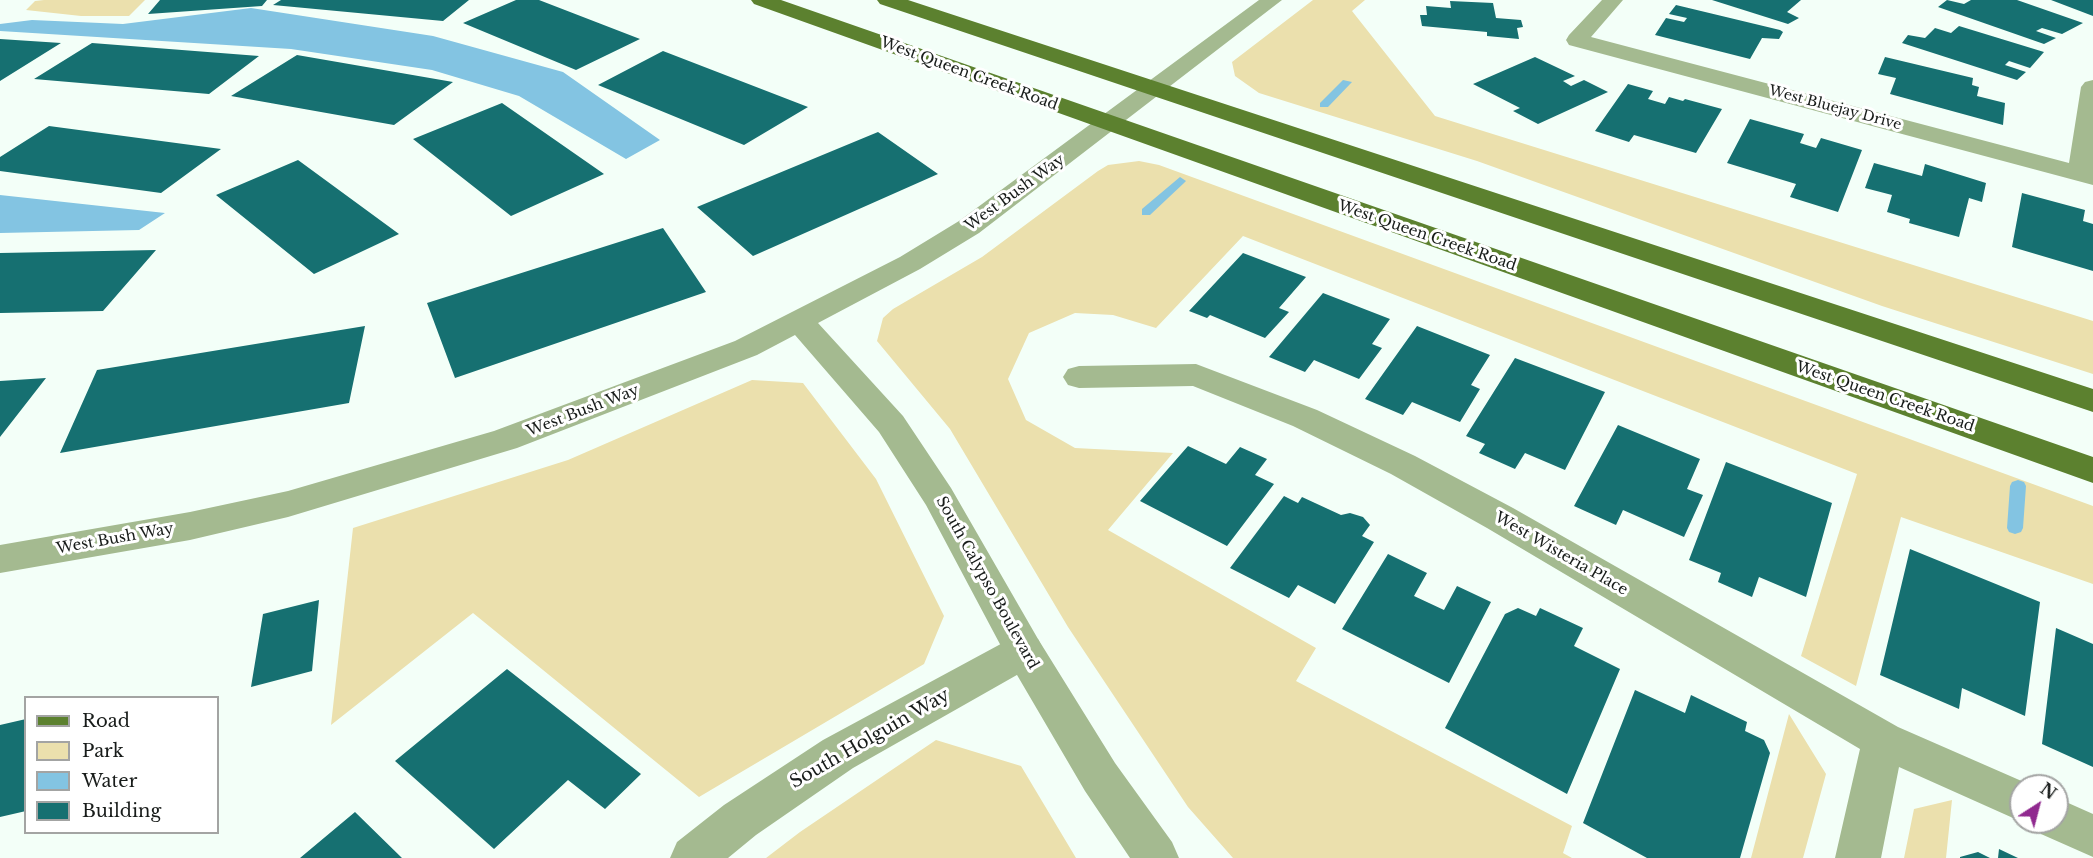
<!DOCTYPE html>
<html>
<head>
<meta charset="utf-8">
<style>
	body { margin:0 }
	#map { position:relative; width:2093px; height:858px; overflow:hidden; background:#f3fff8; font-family:"Libre Baskerville",serif }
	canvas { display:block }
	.legend { position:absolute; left:24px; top:696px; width:195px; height:138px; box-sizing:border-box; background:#fff; border:2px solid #a3a4a3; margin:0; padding:8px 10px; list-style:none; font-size:18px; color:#181c1a }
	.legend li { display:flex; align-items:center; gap:12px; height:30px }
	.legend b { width:30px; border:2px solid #a3a4a3 }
	.north { position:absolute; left:2009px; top:774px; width:60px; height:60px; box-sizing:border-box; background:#fff; border:2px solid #a3a4a3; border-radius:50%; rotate:36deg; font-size:16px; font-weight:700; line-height:24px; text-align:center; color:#181c1a }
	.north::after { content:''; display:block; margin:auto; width:21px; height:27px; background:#90298f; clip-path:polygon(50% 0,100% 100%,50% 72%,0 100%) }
</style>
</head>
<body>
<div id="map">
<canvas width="2093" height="858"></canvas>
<ul class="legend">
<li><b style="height:8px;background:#5c812f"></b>Road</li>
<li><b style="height:16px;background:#ebe0ad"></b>Park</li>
<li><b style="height:16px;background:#83c4e2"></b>Water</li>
<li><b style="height:16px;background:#167071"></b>Building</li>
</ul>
<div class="north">N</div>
</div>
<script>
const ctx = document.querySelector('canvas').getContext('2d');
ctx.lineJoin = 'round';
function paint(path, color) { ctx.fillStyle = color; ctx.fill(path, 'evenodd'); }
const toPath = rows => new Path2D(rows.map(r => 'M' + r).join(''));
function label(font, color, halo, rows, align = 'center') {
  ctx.font = font + ' "Libre Baskerville",serif'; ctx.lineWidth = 6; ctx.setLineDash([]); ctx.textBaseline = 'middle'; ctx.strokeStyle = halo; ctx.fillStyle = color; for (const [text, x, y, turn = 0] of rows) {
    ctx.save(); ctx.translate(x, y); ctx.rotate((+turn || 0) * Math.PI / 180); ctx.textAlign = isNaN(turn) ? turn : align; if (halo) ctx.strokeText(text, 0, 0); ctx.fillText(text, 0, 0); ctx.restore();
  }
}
paint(toPath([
	[44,0,145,0,129,16,81,16,26,10,35,1],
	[1313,0,1365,0,1352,11,1435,116,2093,321,2093,374,1882,306,1477,161,1259,93,1235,76,1232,62],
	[1139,161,1159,165,2093,506,2093,584,1901,517,1856,686,1801,656,1857,474,1243,236,1156,328,1113,315,1075,313,1029,333,1008,379,1026,420,1075,448,1173,453,1108,530,1316,648,1296,681,1572,826,1563,853,1572,858,1233,858,1188,807,1068,627,950,429,877,341,883,318,893,309,982,257,1098,171,1108,165],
	[752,380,803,383,876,479,944,616,924,664,699,797,473,613,331,725,353,528,568,460],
	[1789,714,1826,774,1803,858,1751,858],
	[936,740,1021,766,1076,858,766,858,800,832],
	[1952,800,1946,858,1904,858,1914,809]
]), '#ebe0ad');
paint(toPath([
	[251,8,433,36,563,72,660,140,626,159,519,96,432,70,291,49,0,31,0,24,32,20,123,24],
	[0,195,165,213,139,230,0,233]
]), '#83c4e2');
paint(toPath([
	[1343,80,1352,82,1328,107,1320,107,1320,103,1343,80],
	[1180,177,1186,181,1184,183,1150,215,1142,215,1142,209,1180,177],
	[2018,480,2024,482,2026,486,2023,528,2021,532,2015,534,2009,532,2007,528,2010,486,2012,482,2018,480]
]), '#83c4e2');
paint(toPath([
	[160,0,267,0,262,6,148,14],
	[281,0,469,0,443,21,273,5],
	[516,0,539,0,640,39,576,70,463,23],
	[1712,0,1801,0,1787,12,1799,18,1788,24],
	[1947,0,1964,4,1971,0,2017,0,2083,23,2062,34,2042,28,2036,31,2056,38,2044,44,1938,7],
	[2051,0,2093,0,2093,16],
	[1450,1,1493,3,1496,18,1521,20,1523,27,1517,28,1519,39,1487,36,1487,32,1422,26,1420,15,1427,15,1426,6,1451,8],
	[1676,5,1780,30,1783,32,1779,39,1762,38,1750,59,1655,35,1666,18,1684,22,1687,18,1669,14],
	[1959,26,2044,52,2030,68,2009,61,2005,65,2026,72,2017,80,1902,43,1908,35,1925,38,1935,28,1951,33],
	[0,39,61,43,0,81],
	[92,43,259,56,209,94,34,79],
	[663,51,808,107,744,145,598,85],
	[297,55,453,82,394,125,231,96],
	[1535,57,1575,76,1563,81,1571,86,1584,80,1608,92,1538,124,1513,111,1520,108,1473,84],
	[1885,57,1973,78,1972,85,1979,87,1977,96,2005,103,2003,125,1890,94,1896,78,1878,74],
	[1628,84,1653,91,1648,99,1665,104,1669,97,1683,101,1685,99,1722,109,1696,153,1634,135,1629,142,1595,131],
	[502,103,604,174,511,216,413,139],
	[1750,119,1804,134,1800,143,1816,148,1821,138,1862,150,1838,212,1790,197,1796,184,1727,163],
	[49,126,221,149,161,193,0,171,0,157],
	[878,132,938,174,753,256,697,207],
	[298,160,399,234,314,274,216,195],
	[1874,163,1922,176,1925,164,1986,183,1982,202,1969,198,1959,237,1909,223,1910,219,1887,212,1892,195,1865,188],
	[2022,193,2085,210,2083,221,2093,224,2093,271,2012,247],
	[663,228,706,292,455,378,427,303],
	[156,250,103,311,0,313,0,253],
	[1243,253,1306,277,1279,308,1289,312,1265,338,1210,315,1207,318,1189,311],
	[1323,293,1390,319,1372,344,1382,348,1359,379,1314,360,1305,372,1269,357],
	[365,326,349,403,60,453,97,370],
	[1417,326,1490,355,1471,385,1480,389,1460,422,1412,402,1403,415,1365,399],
	[1515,358,1605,392,1565,470,1525,453,1515,469,1479,453,1485,444,1466,436],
	[46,378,0,437,0,381],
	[1618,425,1700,459,1687,489,1703,495,1684,537,1623,510,1616,525,1574,506],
	[1188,446,1226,464,1240,447,1267,459,1255,475,1274,484,1227,546,1140,501],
	[1726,462,1832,503,1806,597,1759,577,1752,597,1718,582,1721,573,1689,560],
	[1284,496,1298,503,1302,497,1341,515,1350,513,1363,517,1370,525,1362,536,1374,542,1335,604,1298,585,1289,598,1230,568],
	[1910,549,2040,602,2025,716,1962,688,1959,709,1880,675],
	[1388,554,1427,573,1414,596,1444,610,1457,586,1491,602,1449,683,1342,629],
	[319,600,312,671,251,687,263,614],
	[1518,608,1536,616,1540,608,1583,628,1574,646,1620,669,1567,794,1445,728,1505,614],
	[2056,628,2093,644,2093,767,2042,744],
	[507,669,641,774,605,809,568,780,494,849,395,761],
	[1635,690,1685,713,1691,695,1747,722,1745,731,1764,740,1770,753,1740,858,1647,858,1583,823],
	[26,719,26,811,0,817,0,725],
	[355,812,402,858,300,858],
	[1999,849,2018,858,1998,858],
	[1978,852,1990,858,1960,858,1960,857]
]), '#167071');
paint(toPath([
	[1602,0,1623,0,1591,37,2069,163,2081,87,2085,82,2093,80,2093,185,1569,45,1566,40,1569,35,1602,0],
	[1196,364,1317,410,1415,456,1513,508,1898,727,2033,786,2021,786,2022,822,1899,767,1881,858,1835,858,1860,749,1487,528,1391,474,1293,426,1193,386,1079,388,1068,385,1063,377,1068,369,1079,366,1196,364],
	[1024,634,1038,639,1044,651,1038,663,853,768,756,835,728,858,670,858,677,842,724,805,823,740,1010,639,1024,634],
	[2057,798,2093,814,2093,857,2041,834,2036,822,2057,822,2057,798]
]), '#a4ba90');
paint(toPath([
	[1259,0,1282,0,979,233,920,269,818,323,903,416,951,488,1038,639,1115,763,1172,842,1179,858,1130,858,1085,791,1010,663,926,505,879,432,795,335,757,355,517,448,288,517,190,540,0,573,0,545,190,512,288,491,494,431,735,341,900,257,959,221,1259,0]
]), '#a4ba90');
paint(toPath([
	[751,0,781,0,2093,457,2093,483,754,4,751,0],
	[877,0,908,0,2093,389,2093,412,880,4,877,0]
]), '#5c812f');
label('14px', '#181c1a', '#fff', [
	["West Bluejay Drive",1835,108,15]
]);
label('15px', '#181c1a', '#fff', [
	["West Queen Creek Road",969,74,20],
	["West Bush Way",1015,193,-36],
	["West Queen Creek Road",1427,236,19],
	["West Queen Creek Road",1885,397,19],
	["West Bush Way",583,411,-21],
	["West Bush Way",115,539,-10],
	["West Wisteria Place",1561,554,30],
	["South Calypso Boulevard",987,583,61]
]);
label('18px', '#181c1a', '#fff', [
	["South Holguin Way",870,739,-30]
]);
</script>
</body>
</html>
